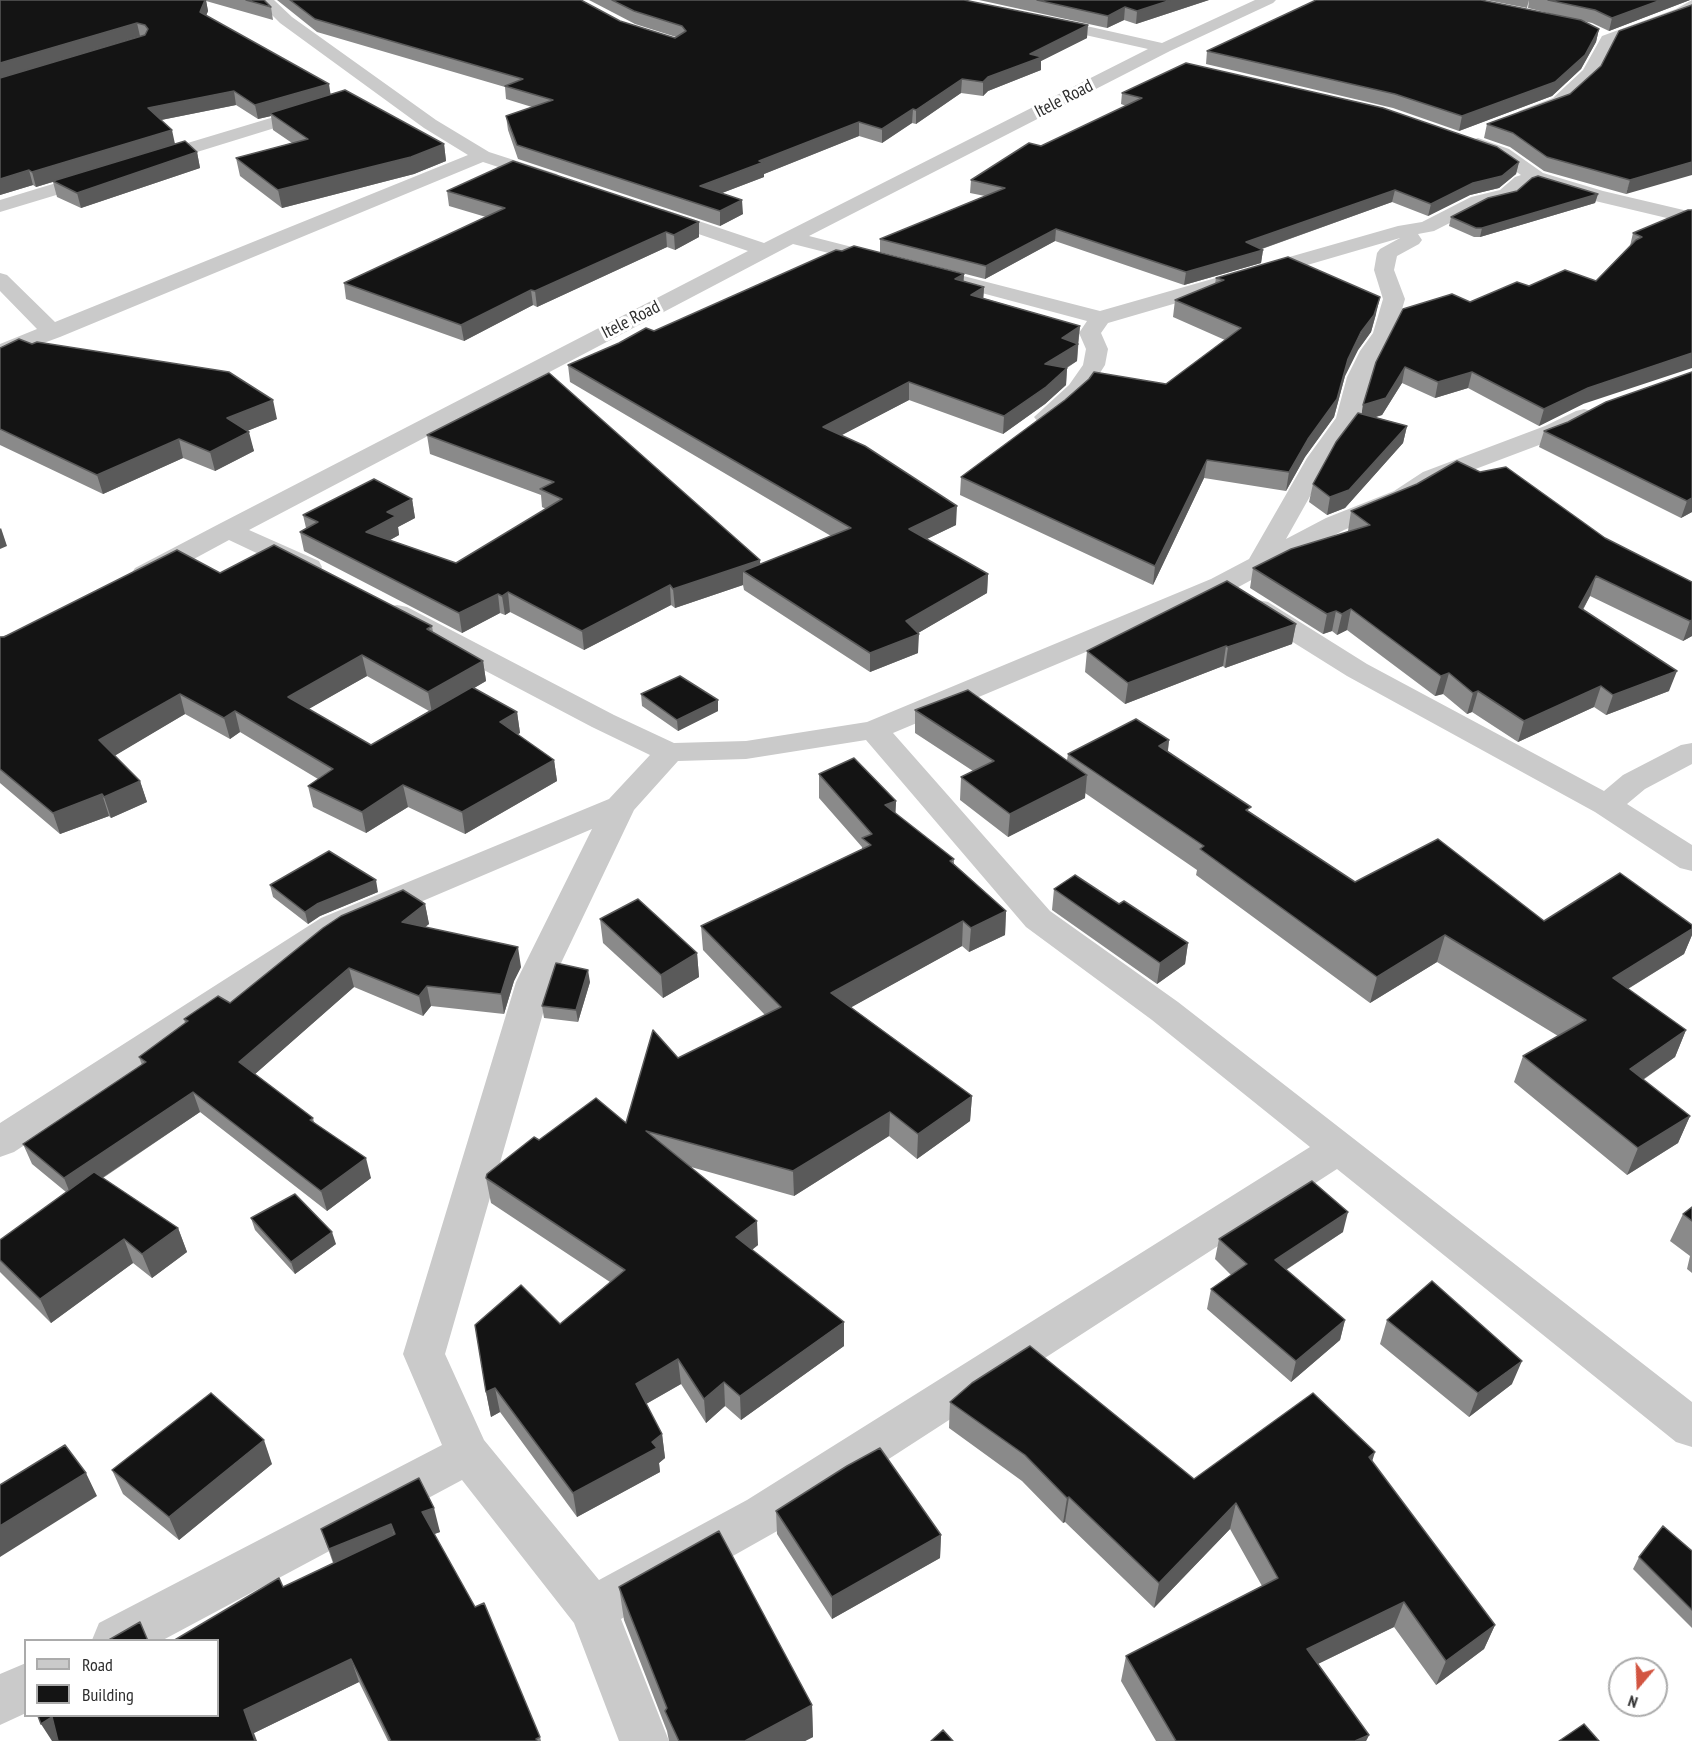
<!DOCTYPE html>
<html>
<head>
<meta charset="utf-8">
<style>
	body { margin:0 }
	#map { position:relative; width:1692px; height:1741px; overflow:hidden; background:#fff; font-family:"PT Sans Narrow",sans-serif }
	canvas { display:block }
	.legend { position:absolute; left:24px; top:1639px; width:195px; height:78px; box-sizing:border-box; background:#fff; border:2px solid #ababab; margin:0; padding:8px 10px; list-style:none; font-size:18px; color:#2d2d2d }
	.legend li { display:flex; align-items:center; gap:12px; height:30px }
	.legend b { width:30px; border:2px solid #ababab }
	.north { position:absolute; left:1608px; top:1657px; width:60px; height:60px; box-sizing:border-box; background:#fff; border:2px solid #ababab; border-radius:50%; rotate:199deg; font-size:16px; font-weight:700; line-height:24px; text-align:center; color:#2d2d2d }
	.north::after { content:''; display:block; margin:auto; width:21px; height:27px; background:#d25541; clip-path:polygon(50% 0,100% 100%,50% 72%,0 100%) }
</style>
</head>
<body>
<div id="map">
<canvas width="1692" height="1741"></canvas>
<ul class="legend">
<li><b style="height:8px;background:#cacaca"></b>Road</li>
<li><b style="height:16px;background:#141414"></b>Building</li>
</ul>
<div class="north">N</div>
</div>
<script>
const ctx = document.querySelector('canvas').getContext('2d');
ctx.lineJoin = 'round';
const toPath = rows => new Path2D(rows.map(r => 'M' + r).join(''));
function paint(path, color) { ctx.fillStyle = color; ctx.fill(path, 'evenodd'); }
function stroke(path, color, width, dash) { ctx.strokeStyle = color; ctx.lineWidth = width; ctx.lineCap = dash ? 'butt' : 'round'; ctx.setLineDash(dash || []); ctx.stroke(path); }
function label(font, color, halo, rows, align = 'center') {
  ctx.font = font + ' "PT Sans Narrow",sans-serif'; ctx.lineWidth = 6; ctx.setLineDash([]); ctx.textBaseline = 'middle'; ctx.strokeStyle = halo; ctx.fillStyle = color; for (const [text, x, y, turn = 0] of rows) {
    ctx.save(); ctx.translate(x, y); ctx.rotate((+turn || 0) * Math.PI / 180); ctx.textAlign = isNaN(turn) ? turn : align; if (halo) ctx.strokeText(text, 0, 0); ctx.fillText(text, 0, 0); ctx.restore();
  }
}
paint(toPath([
	[257,0,274,0,292,17,436,120,489,152,557,174,560,178,557,182,550,184,483,162,60,337,0,359,0,344,37,329,0,291,0,273,7,275,55,322,468,155,424,128,280,23,257,0],
	[1255,0,1276,0,1273,3,1170,51,809,236,895,258,898,262,895,266,888,268,793,244,249,530,319,561,322,567,319,573,309,575,299,573,229,540,155,580,145,582,135,580,131,574,135,568,219,524,748,251,649,217,646,213,649,209,663,209,764,243,1148,49,1036,24,1034,21,1036,18,1042,16,1162,43,1255,0],
	[1692,0,1692,12,1688,15,1614,42,1596,77,1565,106,1525,120,1519,119,1516,115,1519,111,1553,98,1583,70,1602,36,1676,9,1692,0],
	[314,105,320,106,323,110,320,114,155,165,141,165,139,161,141,157,314,105],
	[1478,138,1509,149,1543,173,1603,191,1692,212,1692,224,1591,200,1536,183,1529,185,1514,198,1485,205,1434,231,1418,234,1422,240,1419,244,1397,256,1394,270,1405,299,1395,333,1382,351,1371,377,1360,418,1331,459,1286,539,1326,518,1394,491,1423,472,1545,426,1576,411,1584,409,1592,411,1596,416,1592,421,1563,436,1441,482,1412,501,1344,530,1231,591,893,733,1050,911,1178,1002,1692,1402,1692,1447,1676,1442,1337,1169,779,1530,621,1619,669,1741,619,1741,574,1623,462,1480,163,1640,92,1640,99,1623,442,1445,403,1354,516,982,592,829,345,934,14,1152,0,1157,0,1123,321,918,609,799,650,755,592,727,387,619,383,613,387,607,397,605,407,607,614,715,674,743,746,741,867,722,1211,579,1249,559,1307,458,1336,418,1347,377,1360,351,1373,333,1383,299,1374,270,1377,253,1380,249,1400,238,1108,323,1101,333,1108,349,1105,365,1086,395,1054,422,1046,424,1038,422,1034,417,1069,385,1083,365,1086,349,1079,333,1087,321,933,280,930,276,933,272,940,270,1100,311,1398,226,1422,222,1471,197,1500,190,1515,177,1521,175,1495,157,1472,148,1469,144,1472,140,1478,138],
	[866,740,1026,927,1152,1020,1310,1147,747,1500,599,1580,484,1440,445,1354,552,982,634,810,678,761,746,759,866,740],
	[99,170,106,172,108,176,106,180,0,212,0,200,99,170],
	[1258,600,1268,602,1367,664,1604,791,1623,775,1681,745,1692,743,1692,764,1645,789,1627,804,1692,845,1692,871,1680,868,1595,812,1347,676,1248,614,1244,608,1248,602,1258,600],
	[26,1663,26,1713,0,1725,0,1674,26,1663]
]), '#cacaca');
paint(toPath([
	[0,0,264,0,271,7,273,20,206,1,208,11,206,16,331,94,444,144,446,161,414,174,282,208,240,176,236,158,292,143,273,130,271,116,258,119,236,105,161,120,175,144,197,152,200,168,81,208,57,197,53,182,36,187,33,185,0,195],
	[277,0,581,0,620,21,675,38,676,37,635,24,589,0,964,0,1087,38,1041,61,1041,70,988,91,983,96,961,93,916,124,912,123,882,143,859,136,764,174,764,177,722,193,743,214,720,226,518,159,508,130,506,116,532,107,506,99,505,87,317,32],
	[979,0,1209,0,1136,24,1124,20,1107,28],
	[1486,0,1529,0,1527,8],
	[1529,0,1690,0,1609,31,1592,23,1583,21,1599,29,1596,42,1581,69,1552,96,1459,131,1393,108,1206,64,1207,51,1564,17,1528,8],
	[1692,5,1626,194,1544,171,1510,147,1484,138,1487,124,1570,94],
	[1122,93,1519,162,1516,174,1499,188,1470,195,1428,216,1392,202,1262,249,1263,250,1261,263,1184,285,1055,241,985,279,880,252,880,239,985,196,970,193,971,180,1041,146,1126,106,1121,104],
	[447,191,699,237,675,250,667,247,537,307,533,305,464,341,346,299,344,283,486,217,449,206],
	[1598,194,1595,203,1480,237,1474,237,1449,226,1451,217],
	[1692,210,1583,404,1539,426,1468,388,1435,398,1402,383,1382,415,1375,417,1407,426,1403,443,1345,508,1327,515,1309,502,1313,484,1362,414,1363,405,1470,302,1529,286,1596,281,1630,246,1633,233],
	[964,274,963,281,984,287,983,298,1080,326,1077,361,1067,368,1066,385,1045,404,1003,434,909,400,841,435,956,525,927,539,988,574,987,593,918,633,918,653,870,672,744,590,743,585,675,608,671,605,584,650,510,612,505,615,500,613,462,633,304,551,300,532,306,528,303,515,412,499,415,518,398,527,399,535,390,540,456,563,546,509,542,507,541,495,430,454,427,435,549,373,760,564,831,536,570,382,568,365,654,331],
	[1216,278,1376,314,1371,332,1358,350,1345,376,1334,417,1305,457,1286,491,1204,478,1153,585,960,495,961,477,1065,400,1089,379,1166,384,1225,340,1173,317,1175,300,1215,284],
	[32,344,277,419,247,431,254,451,215,471,183,458,103,494,0,445,0,348],
	[1692,372,1692,512,1681,518,1539,447,1544,431,1568,422],
	[1351,511,1605,538,1692,582,1692,636,1683,641,1590,596,1583,610,1669,691,1606,715,1594,707,1518,742,1472,712,1467,714,1443,694,1435,696,1347,630,1337,635,1332,631,1323,634,1250,588,1253,568,1349,532,1348,531],
	[220,573,432,626,433,632,483,661,486,681,474,688,517,712,520,733,517,734,554,760,557,781,465,834,408,807,366,833,313,807,308,786,318,779,240,732,230,739,185,714,115,755,140,781,147,802,111,818,109,816,60,834,0,783,0,637],
	[367,676,429,711,371,745,308,709],
	[1296,624,1292,644,1225,668,1223,666,1125,704,1085,672,1087,651],
	[641,694,718,700,718,711,678,731,642,706],
	[915,710,1067,760,1068,754,1169,740,1168,751,1250,812,1355,882,1544,921,1692,925,1692,935,1684,954,1628,989,1686,1030,1675,1057,1643,1080,1690,1116,1678,1143,1627,1175,1514,1082,1523,1056,1558,1036,1437,962,1370,1003,1196,875,1197,870,1085,793,1085,798,1008,837,960,800,961,777,973,771,915,733],
	[819,774,896,801,895,813,954,859,954,864,1006,911,1005,935,969,952,962,946,851,1007,972,1096,970,1121,917,1159,889,1136,794,1196,691,1167,758,1245,752,1250,844,1346,741,1420,725,1406,706,1423,681,1384,646,1404,662,1434,665,1458,659,1463,660,1472,577,1517,500,1412,491,1417,486,1392,560,1324,610,1282,491,1203,486,1178,539,1140,626,1123,678,1058,765,1015,703,950,701,926,862,849,862,847,819,798],
	[270,885,378,892,320,916,308,924,273,897],
	[1054,889,1119,904,1188,943,1185,964,1157,984,1052,910],
	[425,904,429,924,425,927,521,967,514,981,504,1014,431,1006,423,1016,354,987,255,1074,313,1118,314,1122,371,1178,327,1211,200,1112,103,1178,178,1228,187,1252,152,1278,133,1263,51,1323,0,1272,0,1240,66,1192,32,1164,23,1144,142,1065,139,1057,185,1023,184,1019,230,1003],
	[600,919,697,953,699,977,663,998,603,943],
	[590,982,578,1022,544,1018,542,1006],
	[1692,1207,1692,1273,1687,1269,1690,1256,1670,1241,1683,1214],
	[251,1218,336,1244,295,1274,255,1230],
	[1343,1232,1286,1270,1345,1320,1340,1340,1291,1382,1207,1309,1211,1289,1231,1275,1215,1259,1219,1239],
	[1387,1320,1512,1384,1469,1417,1380,1344],
	[950,1402,1194,1479,1372,1462,1495,1625,1484,1649,1436,1685,1394,1627,1318,1664,1369,1735,1366,1741,1156,1741,1121,1681,1126,1656,1262,1586,1230,1529,1154,1608,1065,1522,1063,1523,1022,1481,949,1428],
	[272,1464,179,1540,123,1494,112,1470],
	[419,1478,440,1532,434,1534,540,1737,541,1741,388,1741,359,1682,254,1733,52,1741,283,1587,333,1563,321,1529],
	[776,1511,941,1535,940,1558,832,1619,777,1534],
	[1692,1551,1692,1628,1633,1569,1639,1557],
	[619,1587,812,1705,813,1737,805,1741,669,1741,667,1731,624,1620]
]), '#8a8a8a');
paint(toPath([
	[205,0,206,0,208,11,202,25,200,12],
	[1171,0,1209,0,1136,24,1137,11],
	[1661,0,1690,0,1609,31,1612,18],
	[1125,7,1124,20,1107,28,1108,16],
	[137,23,140,36,0,78,0,63],
	[1088,25,1087,38,1041,61,1041,70,988,91,983,96,983,82,988,77,1030,54],
	[1599,29,1596,42,1581,69,1552,96,1459,131,1462,116],
	[962,79,961,93,916,124,916,110],
	[329,84,331,97,270,113,271,116,258,119,255,105],
	[234,91,236,105,151,122,148,108],
	[913,109,912,123,882,143,882,129],
	[859,122,859,136,764,174,764,177,701,201,700,186,759,161],
	[172,130,175,144,36,187,32,172],
	[444,144,446,161,414,174,282,208,278,190],
	[197,152,200,168,81,208,77,193],
	[1519,162,1516,174,1499,188,1470,195,1428,216,1431,204,1473,183],
	[1692,162,1692,175,1626,194,1630,180],
	[29,170,33,185,0,195,0,179],
	[1395,190,1392,202,1247,254,1263,250,1261,263,1184,285,1186,272,1246,242],
	[1598,194,1595,203,1480,237,1482,228],
	[742,200,743,214,720,226,720,211],
	[699,222,699,237,675,250,674,235],
	[1056,229,1055,241,985,279,986,266],
	[666,232,667,247,537,307,535,291],
	[964,274,963,291,955,279],
	[984,287,983,304,971,295],
	[531,290,533,305,464,341,461,325],
	[1380,297,1376,314,1371,332,1358,350,1345,376,1334,417,1305,457,1286,491,1289,472],
	[1080,326,1078,343,1073,347,1078,344,1077,361,1043,382,1045,364,1062,338],
	[1692,353,1692,368,1583,404,1539,426,1544,409,1588,388],
	[1405,367,1402,383,1382,415,1360,422,1363,405],
	[1067,368,1066,385,1045,404,1003,434,1004,416],
	[1472,372,1468,388,1435,398,1438,382],
	[909,382,909,400,823,445,823,427],
	[273,400,277,419,232,437,227,418],
	[1407,426,1403,443,1345,508,1327,515,1330,497],
	[249,432,254,451,215,471,210,452],
	[179,439,183,458,103,494,97,475],
	[1207,460,1204,478,1153,585,1155,566],
	[1692,498,1692,512,1681,518,1687,501],
	[412,499,415,518,398,527,399,535,370,551,366,532,387,512],
	[957,506,956,525,908,548,909,529],
	[1,528,7,546,0,549,0,529],
	[760,560,761,580,743,571,743,585,675,608,673,589],
	[988,574,987,593,913,636,919,634,918,653,870,672,870,653,906,621],
	[1596,576,1590,596,1573,627,1579,607],
	[670,585,671,605,584,650,582,631],
	[508,592,510,612,505,615,502,596],
	[498,594,500,613,462,633,459,613],
	[1351,609,1347,630,1337,635,1342,614],
	[1336,611,1332,631,1323,634,1327,614],
	[1692,620,1692,636,1683,641,1690,621],
	[1296,624,1292,644,1225,668,1228,647],
	[1226,646,1223,666,1125,704,1128,683],
	[362,655,367,676,293,718,288,697],
	[483,661,486,681,432,713,428,692],
	[1677,671,1669,691,1606,715,1613,695],
	[1449,673,1443,694,1435,696,1441,676],
	[1601,686,1594,707,1518,742,1524,721],
	[1478,691,1472,712,1467,714,1473,693],
	[180,694,185,714,106,761,99,740],
	[718,700,718,711,678,731,677,720],
	[235,711,240,732,230,739,224,718],
	[517,712,520,733,503,743,500,722],
	[1169,740,1166,766,1159,746],
	[554,760,557,781,465,834,462,812],
	[1087,775,1085,798,1008,837,1010,814],
	[140,781,147,802,111,818,104,797],
	[403,785,408,807,366,833,362,812],
	[102,794,109,816,60,834,53,813],
	[896,801,895,825,885,805],
	[376,880,378,892,320,916,308,924,305,912,317,904],
	[425,904,429,924,406,942,402,922],
	[1006,911,1005,935,969,952,971,928],
	[963,921,962,946,832,1018,831,993],
	[1692,929,1692,935,1684,954,1603,1004,1613,978],
	[1445,935,1437,962,1370,1003,1377,977],
	[1188,943,1185,964,1157,984,1160,963],
	[518,947,521,967,514,981,504,1014,501,994,511,962],
	[697,953,699,977,663,998,661,975],
	[349,968,354,987,246,1082,239,1062],
	[588,970,590,982,578,1022,576,1010],
	[427,986,431,1006,423,1016,419,996],
	[1686,1030,1675,1057,1619,1096,1630,1069],
	[193,1092,200,1112,72,1198,64,1178],
	[972,1096,970,1121,917,1159,918,1134],
	[890,1112,889,1136,794,1196,793,1171],
	[1690,1116,1678,1143,1627,1175,1638,1148],
	[366,1158,371,1178,327,1211,321,1191],
	[1348,1212,1343,1232,1270,1280,1275,1260],
	[757,1221,758,1245,737,1261,736,1237],
	[178,1228,187,1252,152,1278,142,1254],
	[332,1232,336,1244,295,1274,291,1262],
	[124,1239,133,1263,51,1323,40,1299],
	[1345,1320,1340,1340,1291,1382,1296,1361],
	[844,1322,844,1346,741,1420,740,1396],
	[678,1359,681,1384,639,1408,636,1384],
	[1522,1361,1512,1384,1469,1417,1478,1393],
	[724,1382,725,1406,706,1423,704,1399],
	[495,1388,500,1412,491,1417,486,1392],
	[662,1434,665,1458,659,1463,660,1472,577,1517,573,1493,652,1442],
	[264,1440,272,1464,179,1540,169,1517],
	[1375,1452,1367,1478,1369,1457],
	[86,1473,97,1496,0,1557,0,1526],
	[1069,1497,1065,1522,1063,1523,1067,1498],
	[1236,1503,1230,1529,1154,1608,1159,1583],
	[434,1508,440,1532,429,1536,422,1512],
	[391,1524,398,1549,337,1573,329,1549],
	[941,1535,940,1558,832,1619,832,1597],
	[1404,1602,1394,1627,1299,1673,1307,1649],
	[1495,1625,1484,1649,1436,1685,1446,1661],
	[351,1659,359,1682,254,1733,257,1741,255,1741,244,1710],
	[812,1705,813,1737,805,1741,745,1741],
	[52,1717,65,1741,52,1741,41,1724],
	[1369,1735,1366,1741,1355,1741]
]), '#5a5a5a');
const building = toPath([
	[0,0,205,0,200,12,329,84,255,105,234,91,148,108,172,130,32,172,29,170,0,179,0,78,145,35,148,29,145,25,137,23,0,63,0,0],
	[246,0,264,0,271,7,246,0],
	[290,0,581,0,620,21,675,38,686,31,682,26,634,11,612,0,964,0,1088,25,1030,54,1042,57,988,77,983,82,962,79,916,110,913,109,882,129,859,122,759,161,764,162,700,186,742,200,720,211,517,145,506,116,553,100,505,86,523,79,315,19,290,0],
	[1037,0,1171,0,1137,11,1125,7,1108,16,1037,0],
	[1316,0,1481,0,1581,20,1599,29,1585,55,1555,82,1462,116,1395,94,1207,51,1316,0],
	[1548,0,1661,0,1612,18,1595,10,1548,0],
	[1692,5,1692,162,1630,180,1547,157,1513,133,1487,124,1570,94,1601,66,1619,31,1692,5],
	[1186,63,1383,108,1497,147,1519,162,1502,176,1473,183,1431,204,1395,190,1246,242,1263,250,1186,272,1056,229,986,266,880,239,1005,188,971,180,1029,143,1041,146,1142,98,1122,93,1186,63],
	[345,90,444,144,411,157,278,190,236,158,308,139,270,113,345,90],
	[185,141,197,152,77,193,53,181,185,141],
	[513,161,699,222,674,235,666,232,535,291,531,290,461,325,344,283,505,208,447,191,513,161],
	[1538,176,1598,194,1482,228,1476,228,1451,217,1488,198,1517,191,1532,178,1538,176],
	[1688,210,1692,210,1692,353,1588,388,1544,409,1472,372,1438,382,1405,367,1386,398,1363,405,1376,362,1403,309,1452,294,1470,302,1517,282,1529,286,1565,270,1596,281,1636,240,1642,237,1633,233,1688,210],
	[854,246,964,274,955,279,984,287,971,295,1080,326,1062,338,1078,344,1045,364,1067,368,1046,387,1004,416,909,382,823,427,865,446,957,506,909,529,988,574,906,621,919,634,870,653,743,571,851,528,568,365,619,343,646,328,654,331,836,250,842,251,854,246],
	[1288,257,1380,297,1374,315,1361,332,1348,359,1337,399,1308,439,1289,472,1207,460,1155,566,961,477,1065,400,1089,379,1094,372,1166,384,1241,328,1175,300,1224,280,1216,278,1288,257],
	[19,339,32,344,37,342,229,372,273,400,227,418,249,432,210,452,179,439,97,475,0,429,0,348,19,339],
	[1692,372,1692,498,1687,501,1544,431,1568,422,1606,402,1692,372],
	[549,373,760,560,673,589,670,585,582,631,508,592,502,596,498,594,459,613,300,532,318,522,303,515,374,479,412,499,387,512,396,516,366,532,456,563,562,499,540,489,554,482,427,435,549,373],
	[1358,413,1407,426,1349,490,1330,497,1313,484,1336,442,1358,413],
	[1457,461,1480,472,1506,467,1605,538,1692,582,1692,620,1690,621,1596,576,1579,607,1677,671,1613,695,1601,686,1524,721,1478,691,1473,693,1449,673,1441,676,1351,609,1342,614,1336,611,1327,614,1253,568,1291,549,1370,525,1351,511,1417,484,1457,461],
	[274,545,432,626,427,629,483,661,428,692,362,655,288,697,371,745,472,687,517,712,500,722,554,760,462,812,403,785,362,812,308,786,333,769,235,711,224,718,180,694,99,740,140,781,104,797,102,794,53,813,0,769,0,637,4,637,177,550,220,573,274,545],
	[1227,581,1296,624,1228,647,1226,646,1128,683,1087,651,1227,581],
	[680,676,718,700,677,720,641,694,680,676],
	[968,690,1087,775,1010,814,961,777,994,761,915,710,968,690],
	[1136,719,1169,740,1159,746,1251,807,1246,810,1355,882,1438,839,1544,921,1620,873,1692,925,1692,929,1613,978,1686,1030,1630,1069,1690,1116,1638,1148,1523,1056,1586,1020,1445,935,1377,977,1200,849,1204,846,1068,754,1136,719],
	[854,758,896,801,885,805,954,859,950,861,1006,911,971,928,963,921,831,993,972,1096,918,1134,890,1112,793,1171,646,1131,757,1221,736,1237,844,1322,740,1396,724,1382,704,1399,678,1359,636,1384,662,1434,652,1442,657,1448,573,1493,495,1388,486,1392,475,1325,521,1285,560,1324,625,1270,486,1178,487,1174,534,1137,539,1140,596,1098,626,1123,653,1030,678,1058,781,1007,701,926,871,845,862,838,872,834,819,774,854,758],
	[329,851,376,880,317,904,305,912,270,885,329,851],
	[1075,875,1119,904,1124,901,1188,943,1160,963,1054,889,1075,875],
	[403,890,425,904,402,922,518,947,511,962,501,994,427,986,419,996,349,968,239,1062,313,1118,310,1120,366,1158,321,1191,193,1092,64,1178,23,1144,146,1062,139,1057,188,1021,184,1019,218,996,230,1003,323,928,341,916,403,890],
	[638,899,697,953,661,975,600,919,638,899],
	[556,963,588,970,576,1010,542,1006,556,963],
	[94,1172,178,1228,142,1254,124,1239,40,1299,0,1260,0,1240,94,1172],
	[1312,1181,1348,1212,1275,1260,1345,1320,1296,1361,1211,1289,1247,1264,1219,1239,1312,1181],
	[295,1194,332,1232,291,1262,251,1218,295,1194],
	[1692,1207,1692,1221,1683,1214,1692,1207],
	[1432,1281,1522,1361,1478,1393,1387,1320,1432,1281],
	[1030,1346,1194,1479,1313,1393,1375,1452,1369,1457,1495,1625,1446,1661,1404,1602,1307,1649,1369,1735,1355,1741,1176,1741,1126,1656,1278,1578,1236,1503,1159,1583,1069,1497,1067,1498,1025,1455,950,1402,972,1383,1030,1346],
	[211,1393,264,1440,169,1517,112,1470,211,1393],
	[65,1445,86,1473,0,1526,0,1485,65,1445],
	[880,1448,941,1535,832,1597,776,1511,847,1466,880,1448],
	[419,1478,434,1508,422,1512,475,1607,484,1603,540,1737,536,1739,537,1741,391,1741,351,1659,244,1710,255,1741,58,1741,52,1717,41,1724,38,1716,218,1716,218,1641,173,1641,279,1578,283,1587,395,1534,391,1524,329,1549,321,1529,419,1478],
	[1663,1526,1692,1551,1692,1610,1639,1557,1663,1526],
	[719,1531,812,1705,745,1741,679,1741,665,1711,667,1708,619,1587,719,1531],
	[140,1622,148,1641,107,1641,140,1622],
	[1584,1724,1599,1741,1559,1741,1584,1724],
	[943,1730,953,1741,931,1741,943,1730]
]);
paint(building, '#141414');
stroke(building, '#5a5a5a', 1.5);
label('18px', '#2d2d2d', '#fff', [
	["Itele Road",1064,99,-27],
	["Itele Road",631,320,-27]
]);
</script>
</body>
</html>
